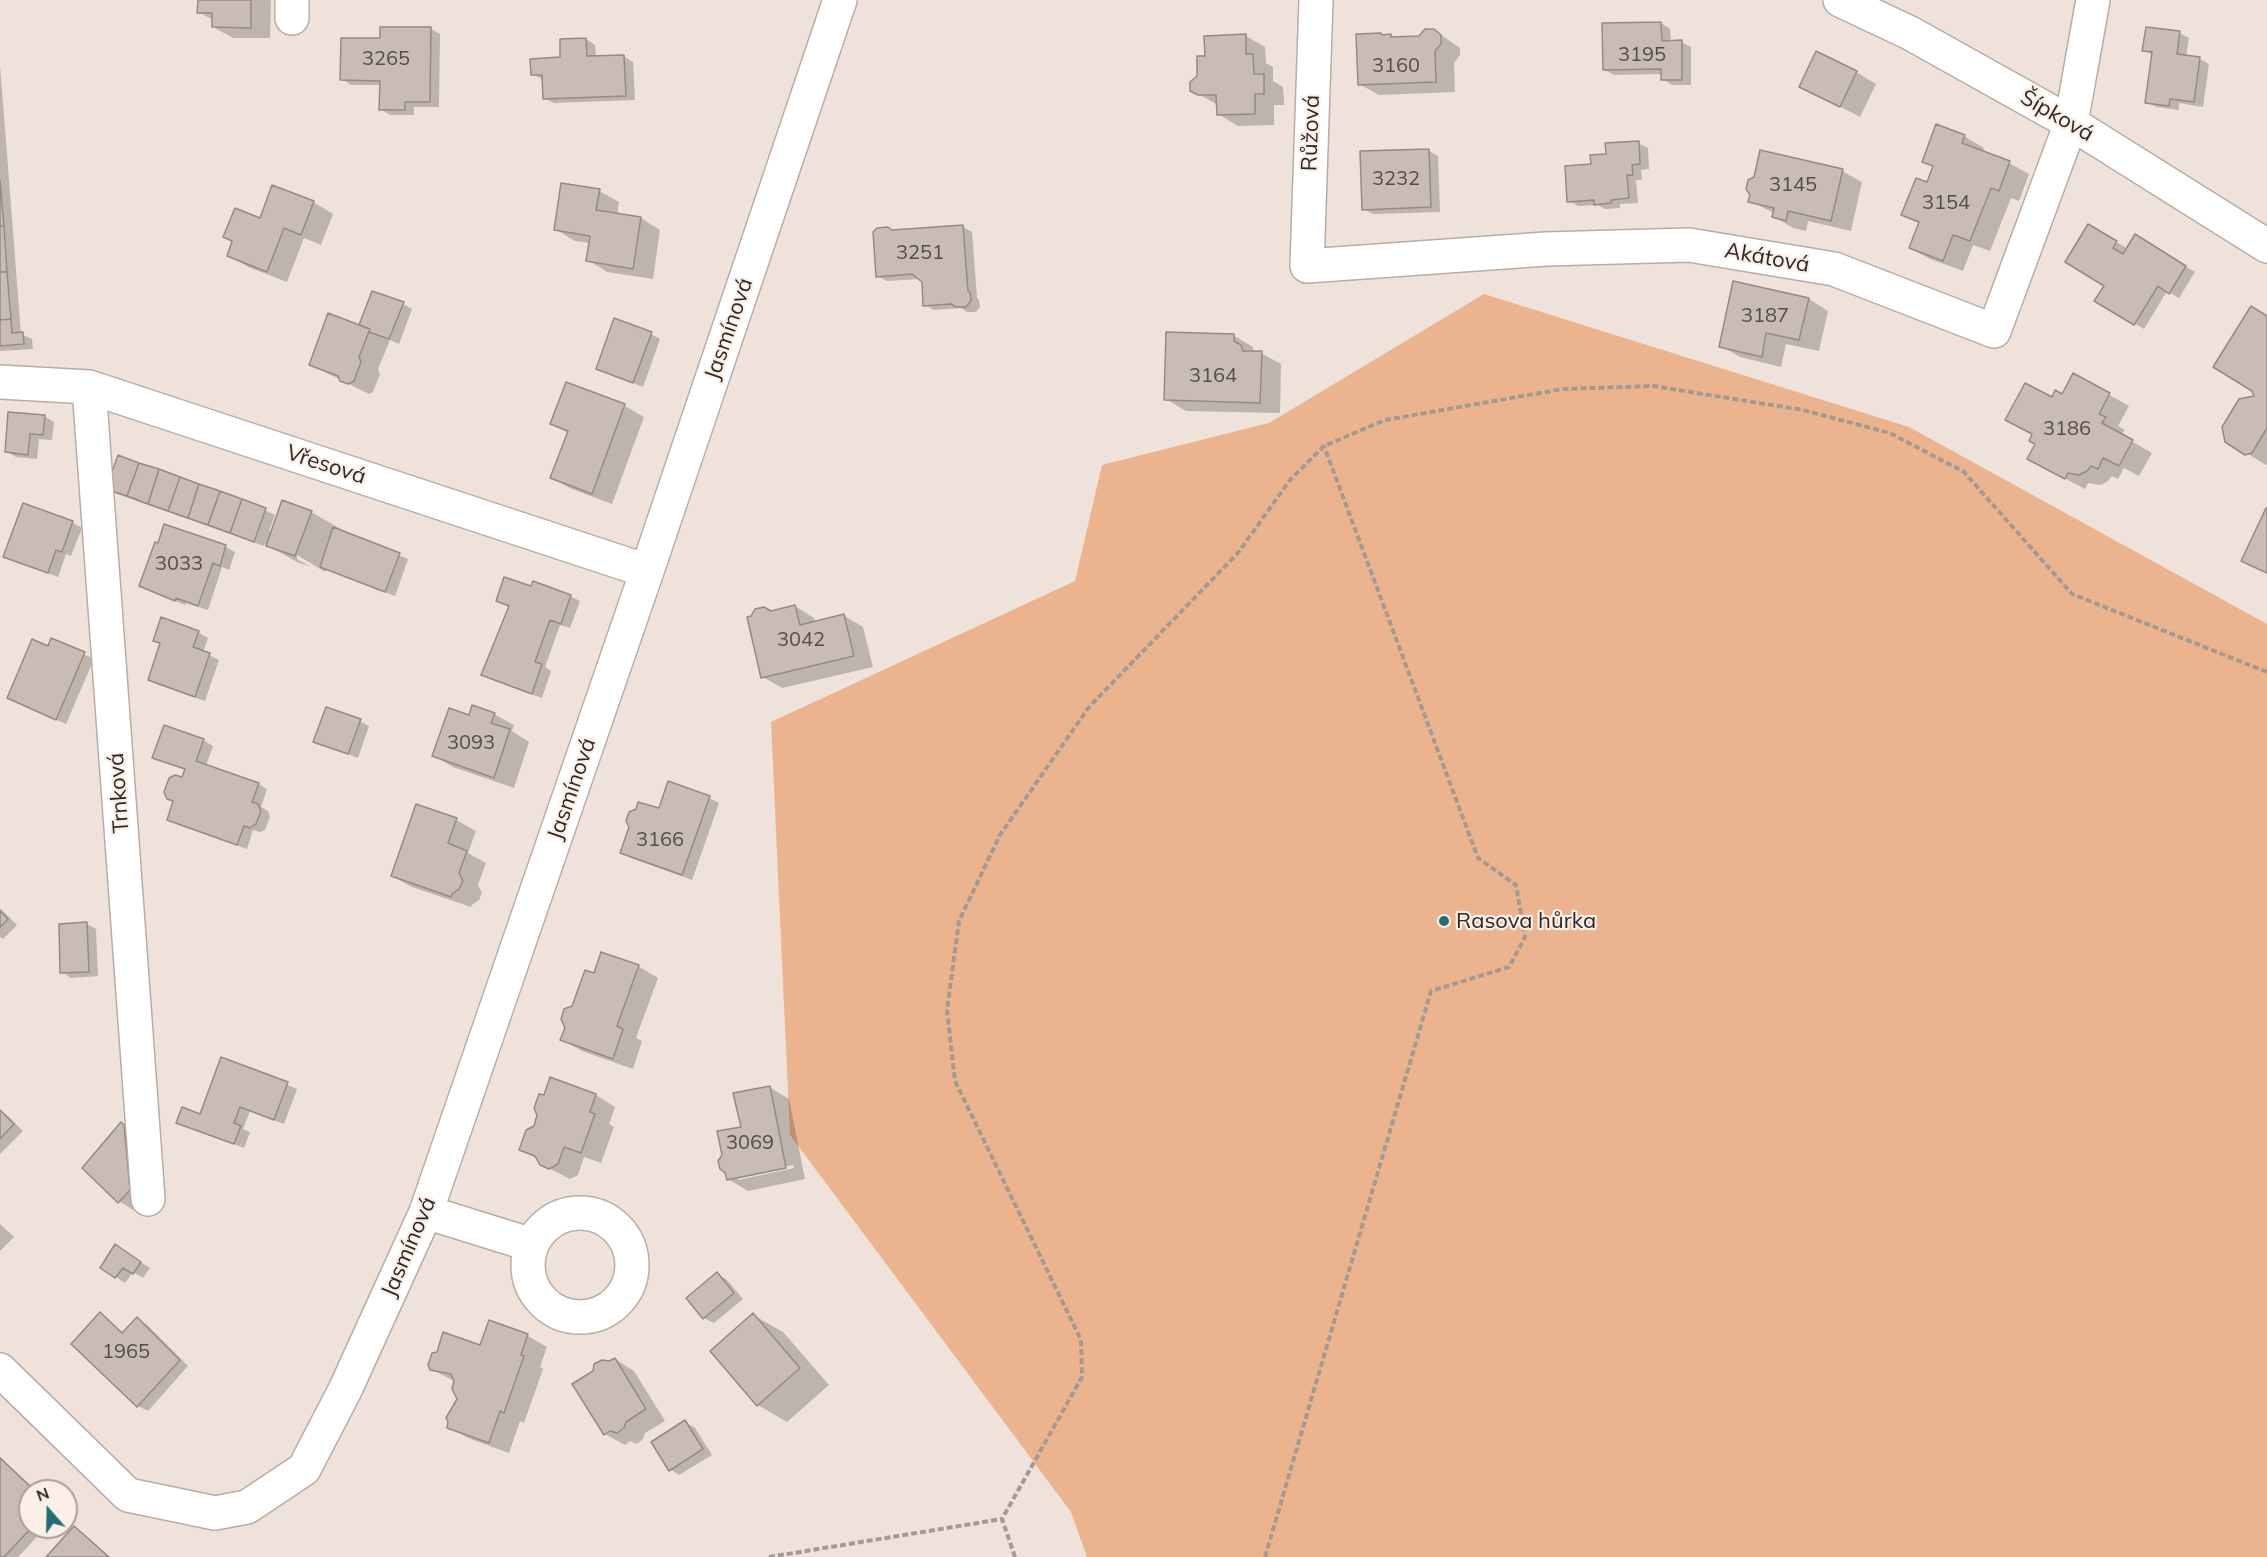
<!DOCTYPE html>
<html>
<head>
<meta charset="utf-8">
<style>
	body { margin:0 }
	#map { position:relative; width:2267px; height:1557px; overflow:hidden; background:#eee2da; font-family:Mulish,sans-serif }
	canvas { display:block }
	.north { position:absolute; left:18px; top:1479px; width:60px; height:60px; box-sizing:border-box; background:#fbefe8; border:2px solid #a89f9a; border-radius:50%; rotate:340deg; font-size:16px; font-weight:700; line-height:24px; text-align:center; color:#2c2825 }
	.north::after { content:''; display:block; margin:auto; width:21px; height:27px; background:#246e76; clip-path:polygon(50% 0,100% 100%,50% 72%,0 100%) }
</style>
</head>
<body>
<div id="map">
<canvas width="2267" height="1557"></canvas>
<div class="north">N</div>
</div>
<script>
const ctx = document.querySelector('canvas').getContext('2d');
ctx.lineJoin = 'round';
function paint(path, color) { ctx.fillStyle = color; ctx.fill(path, 'evenodd'); }
const toPath = rows => new Path2D(rows.map(r => 'M' + r).join(''));
function stroke(path, color, width, dash) { ctx.strokeStyle = color; ctx.lineWidth = width; ctx.lineCap = dash ? 'butt' : 'round'; ctx.setLineDash(dash || []); ctx.stroke(path); }
function label(font, color, halo, rows, align = 'center') {
  ctx.font = font + ' Mulish,sans-serif'; ctx.lineWidth = 4.5; ctx.setLineDash([]); ctx.textBaseline = 'middle'; ctx.strokeStyle = halo; ctx.fillStyle = color; for (const [text, x, y, turn = 0] of rows) {
    ctx.save(); ctx.translate(x, y); ctx.rotate((+turn || 0) * Math.PI / 180); ctx.textAlign = isNaN(turn) ? turn : align; if (halo) ctx.strokeText(text, 0, 0); ctx.fillText(text, 0, 0); ctx.restore();
  }
}
paint(toPath([
	[1484,294,1909,427,2267,624,2267,1557,1087,1557,1071,1512,790,1135,771,722,1075,581,1102,465,1269,423]
]), '#ecb48e');
paint(toPath([
	[199,0,271,0,270,38,233,38,213,27,213,20,199,12],
	[1661,23,1670,29,1671,42,1681,42,1691,47,1691,85,1672,85,1663,79,1663,74,1614,75,1605,70],
	[431,29,440,34,439,107,414,107,414,115,390,115,381,109,381,85,351,85,342,79,382,40],
	[1434,30,1460,48,1460,55,1454,63,1455,92,1379,95,1359,84,1381,34,1395,38,1420,38],
	[2179,33,2189,38,2186,57,2200,59,2209,64,2203,107,2179,103,2179,110,2156,107,2147,102,2153,55,2144,50],
	[1246,36,1265,47,1266,63,1273,67,1273,81,1283,87,1284,105,1274,105,1274,125,1238,126,1218,114,1218,105,1191,90,1206,57],
	[586,39,595,45,596,57,623,56,633,62,635,100,554,103,544,98,544,80,532,74,562,59],
	[0,65,21,334,32,339,33,349,0,351],
	[1856,72,1876,84,1860,117,1801,86],
	[1964,136,1984,148,1982,152,2009,163,2029,174,2019,201,2011,198,1990,251,1973,245,1963,271,1930,259,1910,248,1920,224,1903,214,1927,184,1934,167,1924,161],
	[1638,143,1648,148,1649,169,1641,170,1642,180,1636,180,1638,203,1620,204,1620,208,1605,209,1598,205,1578,206,1569,201,1592,165],
	[1429,151,1438,156,1440,212,1373,214,1364,209],
	[1842,171,1862,182,1851,231,1808,221,1806,231,1793,228,1773,216,1774,213,1750,201,1755,178],
	[599,191,619,202,617,215,641,218,660,230,653,279,607,272,588,260,590,243,575,241,555,229],
	[313,202,333,214,321,245,304,238,287,282,248,267,229,255,261,220],
	[2089,226,2128,249,2135,236,2195,272,2179,298,2167,291,2144,329,2097,301,2106,285],
	[963,227,972,232,977,298,979,300,980,307,976,312,967,312,961,308,934,310,925,305,923,282,920,279,887,281,878,276,893,232],
	[1809,299,1828,311,1819,351,1786,344,1781,367,1740,357,1721,346],
	[403,304,412,309,399,344,390,340,378,369,380,374,373,392,369,394,311,365,360,327],
	[2267,317,2267,465,2266,465,2246,453],
	[651,334,660,339,643,387,597,369],
	[1233,335,1253,347,1253,353,1261,353,1281,364,1280,413,1186,411,1166,399],
	[2074,375,2129,406,2118,426,2125,430,2121,435,2152,453,2139,476,2124,468,2118,479,2112,476,2107,482,2100,485,2088,483,2085,489,2049,470,2037,444,2053,399,2063,396],
	[567,384,625,406,644,417,612,504,572,489,552,478,568,433,552,424],
	[44,416,54,422,52,440,39,439,37,459,16,457,6,451],
	[108,489,265,510,275,515,269,531,272,532,311,512,341,529,340,531,408,559,395,596,326,569,325,572,297,555,297,559,311,567,297,562,265,544,264,546,117,494],
	[72,522,82,528,71,556,66,554,58,577,5,556],
	[165,526,226,547,235,552,229,570,222,567,208,610,186,603,185,605,150,591,159,545],
	[532,588,570,596,580,601,570,628,560,625,545,667,551,671,542,698,493,680,483,675,510,607,498,601],
	[795,606,814,618,815,623,843,615,863,627,873,667,782,688,763,677,771,612],
	[198,632,208,638,203,652,219,660,205,701,159,685,149,679,161,644,155,640],
	[52,640,94,659,66,724,9,698,49,648],
	[494,714,514,725,512,731,529,742,514,788,453,767,434,756,470,717],
	[360,721,369,726,358,758,315,741],
	[203,740,213,746,206,766,258,784,267,789,261,807,268,811,270,817,265,830,260,832,253,830,247,849,178,825,169,819,186,770,154,757],
	[669,783,709,798,719,803,692,880,631,858,622,853,660,810],
	[456,820,476,831,468,853,486,863,478,885,482,893,479,900,472,905,471,907,412,887,392,876],
	[0,908,17,925,3,939,0,937],
	[87,924,96,929,98,976,71,978,62,972],
	[638,966,658,978,636,1038,642,1041,633,1069,582,1051,562,1040,574,1007,595,975],
	[222,1059,297,1089,284,1124,250,1111,243,1129,250,1132,244,1148,178,1122,201,1116],
	[551,1079,596,1095,615,1107,609,1124,614,1127,601,1163,584,1157,578,1175,570,1179,541,1164,539,1160,521,1150,535,1127],
	[769,1087,789,1099,805,1179,748,1191,728,1179,742,1128],
	[793,1165,794,1168,738,1180,738,1176],
	[0,1111,8,1116,23,1131,0,1154],
	[121,1124,141,1136,149,1201,138,1213,119,1201],
	[0,1224,14,1237,0,1251],
	[125,1252,150,1268,143,1278,133,1272,125,1283,102,1268],
	[717,1274,727,1280,743,1299,714,1323,704,1318],
	[100,1314,124,1333,137,1319,146,1324,188,1366,148,1411,138,1406,73,1344],
	[753,1315,783,1332,829,1385,787,1422,758,1405],
	[489,1322,528,1336,547,1347,540,1367,543,1369,524,1423,520,1421,509,1453,468,1438,448,1427,458,1399,456,1382,431,1369,480,1347],
	[615,1359,634,1371,665,1421,645,1433,643,1439,637,1444,630,1441,625,1445,605,1434,609,1363],
	[685,1422,695,1428,712,1455,679,1475,670,1469],
	[0,1457,37,1491,30,1491,30,1527,46,1527,18,1557,0,1557],
	[74,1528,84,1534,110,1557,48,1557]
]), '#0003');
const building = toPath([
	[198,0,251,0,251,28,212,27,212,13,197,13,198,0],
	[1661,22,1662,41,1682,40,1682,80,1661,80,1661,69,1603,70,1602,23,1661,22],
	[380,27,431,27,430,102,405,102,405,110,379,110,380,81,340,80,341,38,380,38,380,27],
	[2146,27,2180,31,2177,54,2200,57,2194,102,2170,99,2169,106,2145,103,2152,52,2142,51,2146,27],
	[1425,29,1434,29,1441,35,1441,44,1435,51,1436,82,1358,85,1356,34,1381,33,1382,35,1391,34,1391,37,1419,36,1425,29],
	[1246,34,1246,54,1253,54,1254,74,1264,74,1264,94,1255,94,1255,114,1217,115,1216,95,1198,95,1190,91,1190,82,1197,76,1197,56,1205,56,1204,36,1246,34],
	[586,38,587,56,624,55,626,96,543,99,542,75,531,75,530,59,560,57,560,39,586,38],
	[1816,51,1857,71,1840,107,1799,87,1816,51],
	[1936,124,1965,135,1962,143,2010,161,1999,191,1991,188,1970,241,1953,235,1943,261,1909,248,1919,222,1901,215,1916,178,1927,182,1933,166,1922,162,1936,124],
	[1639,141,1640,164,1632,165,1633,175,1627,175,1629,198,1611,200,1611,203,1594,205,1594,200,1567,202,1565,166,1591,164,1590,155,1606,154,1605,143,1639,141],
	[1429,149,1431,207,1362,210,1360,151,1429,149],
	[1760,150,1843,169,1831,221,1788,211,1786,221,1772,217,1774,208,1748,202,1750,195,1746,189,1748,180,1754,177,1760,150],
	[0,180,4,226,0,226,0,180],
	[561,183,600,189,596,210,641,217,633,269,586,261,590,236,554,230,561,183],
	[272,185,314,201,301,235,284,228,267,272,227,256,232,241,223,237,235,208,260,218,272,185],
	[2088,224,2117,241,2113,248,2123,254,2135,234,2186,266,2169,294,2158,286,2134,325,2094,301,2104,286,2065,262,2088,224],
	[963,225,968,291,970,293,971,301,966,307,956,307,951,304,923,306,922,282,912,274,876,277,873,232,877,228,888,227,892,230,963,225],
	[0,226,4,226,7,272,0,272,0,226],
	[0,272,7,272,11,319,0,320,0,272],
	[1733,281,1809,298,1799,340,1766,333,1762,357,1719,347,1733,281],
	[372,291,404,302,389,339,369,332,370,329,359,325,372,291],
	[2251,306,2267,316,2267,428,2252,453,2245,455,2225,442,2222,427,2239,399,2254,396,2252,391,2213,367,2251,306],
	[328,313,370,329,359,357,361,362,354,381,348,384,340,381,338,376,309,365,328,313],
	[614,318,652,332,633,383,596,369,614,318],
	[11,319,12,333,23,332,24,344,0,346,0,320,11,319],
	[1166,332,1234,334,1234,341,1241,345,1243,351,1262,351,1260,403,1164,400,1166,332],
	[2073,373,2110,393,2099,414,2106,417,2102,423,2133,440,2119,466,2103,458,2098,469,2091,466,2087,471,2079,475,2068,473,2065,479,2027,459,2035,444,2029,441,2032,434,2005,420,2025,383,2052,397,2055,390,2062,394,2073,373],
	[566,382,625,404,592,494,550,478,568,431,550,424,566,382],
	[8,412,45,415,43,435,30,434,28,455,5,452,8,412],
	[118,455,139,463,127,496,106,489,118,455],
	[139,463,159,469,148,504,127,496,139,463],
	[159,469,180,477,168,511,148,504,159,469],
	[180,477,199,484,188,518,168,511,180,477],
	[199,484,220,491,208,525,188,518,199,484],
	[220,491,242,499,230,533,208,525,220,491],
	[242,499,266,508,254,542,230,533,242,499],
	[282,500,312,511,295,556,266,546,282,500],
	[23,503,73,521,62,552,56,550,48,573,3,557,23,503],
	[2266,508,2267,508,2267,573,2241,561,2266,508],
	[164,524,226,545,220,566,213,563,198,606,176,598,175,601,139,586,155,542,158,543,164,524],
	[333,527,400,553,385,592,320,567,333,527],
	[504,577,531,586,533,581,571,595,561,624,550,620,535,662,542,664,532,694,481,675,509,606,496,601,504,577],
	[795,605,800,625,844,614,854,656,761,678,747,617,751,616,755,609,764,607,771,611,795,605],
	[161,617,199,631,193,647,210,653,195,697,148,680,160,643,153,641,161,617],
	[51,638,85,652,56,720,7,698,32,639,48,646,51,638],
	[472,705,495,713,491,723,510,729,494,778,432,756,449,708,469,715,472,705],
	[326,707,361,719,348,754,313,742,326,707],
	[164,725,204,739,196,761,259,783,252,802,258,804,261,811,256,824,250,828,244,826,237,845,167,820,173,801,167,799,164,792,169,778,175,775,182,777,185,769,152,758,164,725],
	[668,781,710,796,682,875,620,853,629,827,626,821,629,812,636,809,638,802,659,808,668,781],
	[416,804,457,818,448,843,467,851,459,873,463,881,459,889,452,894,451,897,391,876,416,804],
	[0,911,8,919,0,927,0,911],
	[87,922,89,972,60,973,59,924,87,922],
	[601,952,639,965,617,1026,623,1029,613,1059,560,1040,565,1028,561,1019,564,1009,572,1006,585,970,594,973,601,952],
	[221,1057,288,1082,274,1120,240,1107,234,1123,241,1126,234,1144,176,1123,182,1107,200,1114,221,1057],
	[550,1077,596,1094,590,1112,595,1114,581,1153,564,1147,558,1164,549,1169,540,1165,535,1156,519,1150,526,1130,534,1126,537,1115,534,1108,539,1094,544,1095,550,1077],
	[770,1086,786,1168,727,1180,725,1173,720,1169,718,1161,722,1155,717,1131,741,1127,733,1093,770,1086],
	[0,1110,14,1124,0,1139,0,1110],
	[121,1122,124,1125,130,1190,118,1203,82,1168,121,1122],
	[115,1244,141,1262,133,1274,123,1268,115,1278,100,1268,115,1244],
	[717,1272,734,1293,703,1319,686,1298,717,1272],
	[100,1312,122,1333,137,1317,180,1360,137,1407,71,1344,100,1312],
	[753,1313,800,1368,757,1406,710,1351,753,1313],
	[489,1320,528,1334,521,1355,524,1356,504,1413,500,1411,489,1443,447,1428,448,1422,446,1418,457,1399,452,1389,454,1381,451,1374,430,1370,428,1365,432,1353,437,1352,443,1332,480,1345,489,1320],
	[615,1358,646,1409,626,1422,624,1428,617,1433,610,1431,604,1435,572,1384,593,1371,594,1364,602,1360,609,1361,615,1358],
	[685,1420,703,1449,669,1471,651,1442,685,1420],
	[0,1458,35,1491,30,1491,30,1527,32,1527,4,1557,0,1557,0,1458],
	[74,1526,109,1557,46,1557,74,1526]
]);
paint(building, '#c8bcb5');
stroke(building, '#958b83', 1.5);
const minor = toPath([
	[1316,0,1307,266,1546,249,1689,245,1834,269,1994,331,2071,123,2093,0],
	[1840,0,1910,33,2071,123,2267,246],
	[292,18,292,0],
	[0,382,89,387,647,571],
	[89,387,148,1199],
	[426,1212,532,1245],
	'528 1265a52 52 0 1 1 104 0a52 52 0 1 1-104 0Z',
	[0,1370,128,1495,215,1513,247,1507,304,1469,345,1390,426,1212,647,571,840,0]
]);
stroke(minor, '#b8ada6', 36);
stroke(toPath([
	[769,1557,1002,1519],
	[1015,1557,1002,1519,1082,1377,1081,1340,955,1081,947,1010,959,921,1000,835,1089,707,1238,553,1290,480,1324,446,1385,420,1563,389,1653,386,1803,410,1890,433,1964,472,2072,594,2267,672],
	[1265,1557,1431,991,1509,967,1525,937,1516,885,1478,858,1324,446]
]), '#a39a94', 4, [6, 3]);
stroke(minor, '#fff', 33);
for (const [x, y, r, color] of [
	[1444,921,6,"#246e76"]
]) { const dot = new Path2D(); dot.arc(x, y, r, 0, 2 * Math.PI); ctx.fillStyle = color; ctx.fill(dot); stroke(dot, '#fbefe8', 2); }
label('20px', '#534d49', null, [
	["3195",1642,55],
	["3265",386,59],
	["3160",1396,66],
	["3232",1396,179],
	["3145",1793,185],
	["3154",1946,203],
	["3251",920,253],
	["3187",1765,316],
	["3164",1213,376],
	["3186",2067,429],
	["3033",179,564],
	["3042",801,640],
	["3093",471,743],
	["3166",660,840],
	["3069",750,1143],
	["1965",126,1352]
]);
label('22px', '#2c2825', '#fbefe8', [
	["Šípková",2057,116,30],
	["Růžová",1311,133,-88],
	["Akátová",1767,258,10],
	["Jasmínová",729,329,-71],
	["Vřesová",326,465,18],
	["Jasmínová",572,789,-71],
	["Trnková",119,793,-94],
	["Jasmínová",409,1247,-67]
]);
label('22px', '#2c2825', '#fbefe8', [
	["Rasova hůrka",1456,921]
], 'left');
</script>
</body>
</html>
